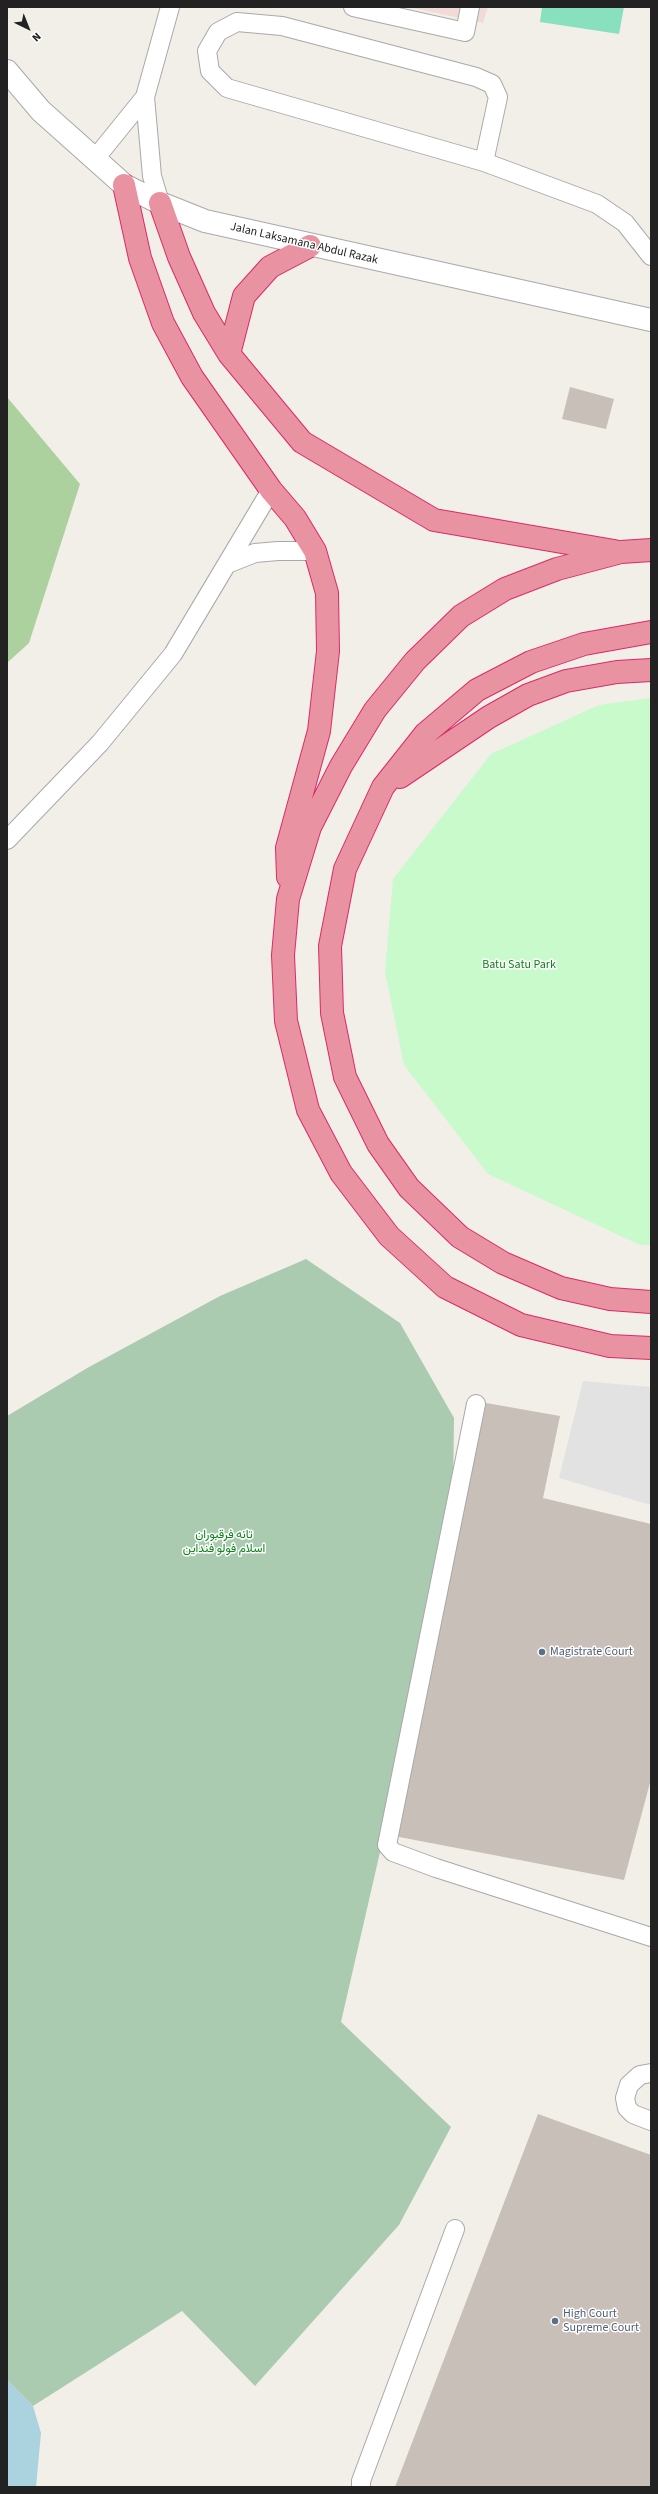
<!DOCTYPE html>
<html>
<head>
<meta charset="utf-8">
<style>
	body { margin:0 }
	#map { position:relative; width:658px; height:2494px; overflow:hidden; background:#f2efe9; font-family:"Source Sans 3",sans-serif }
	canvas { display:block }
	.frame { position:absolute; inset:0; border:8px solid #222; pointer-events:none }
	.north { position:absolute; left:8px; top:8px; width:40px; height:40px; -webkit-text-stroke:3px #fff; paint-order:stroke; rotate:137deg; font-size:11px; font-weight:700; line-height:16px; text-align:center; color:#222 }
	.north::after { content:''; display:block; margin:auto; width:14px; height:18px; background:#222; clip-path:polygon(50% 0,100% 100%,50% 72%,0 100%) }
</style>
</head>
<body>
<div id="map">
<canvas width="658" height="2494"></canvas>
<div class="frame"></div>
<div class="north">N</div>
</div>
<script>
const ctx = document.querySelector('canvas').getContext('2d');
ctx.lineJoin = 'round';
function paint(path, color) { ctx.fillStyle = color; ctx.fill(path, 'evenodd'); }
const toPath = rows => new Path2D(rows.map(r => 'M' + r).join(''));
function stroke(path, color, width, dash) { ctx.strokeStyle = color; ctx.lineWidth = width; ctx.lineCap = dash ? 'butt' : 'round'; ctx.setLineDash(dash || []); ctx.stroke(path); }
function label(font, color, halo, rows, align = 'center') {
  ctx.font = font + ' "Source Sans 3",Vazirmatn,sans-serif'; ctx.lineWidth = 3; ctx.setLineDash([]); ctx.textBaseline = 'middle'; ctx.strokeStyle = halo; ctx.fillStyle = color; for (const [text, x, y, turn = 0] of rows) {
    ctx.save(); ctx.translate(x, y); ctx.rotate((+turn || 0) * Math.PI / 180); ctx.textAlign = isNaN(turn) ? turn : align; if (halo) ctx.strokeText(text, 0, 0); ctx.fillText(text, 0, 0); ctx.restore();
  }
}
paint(toPath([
	[408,7,488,7,483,23]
]), '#f2dad9');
paint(toPath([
	[7,397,80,484,29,643,7,663]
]), '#add19e');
paint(toPath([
	[306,1259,400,1323,454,1418,453,1499,423,1665,341,2022,451,2127,399,2225,255,2386,182,2311,33,2406,7,2380,7,1416,89,1367,220,1296]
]), '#aacbaf');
paint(toPath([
	[651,698,651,1245,640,1245,488,1174,404,1065,385,972,393,879,491,754,599,705]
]), '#c8facc');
paint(toPath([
	[542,7,624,7,619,34,540,22]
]), '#88e0be');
paint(toPath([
	[583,1381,651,1387,651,1505,559,1478]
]), '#e2e2e2');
paint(toPath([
	[7,2380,33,2406,41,2433,36,2487,7,2487]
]), '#aad3df');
paint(toPath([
	[570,387,614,399,606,429,562,419],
	[486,1403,560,1416,543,1498,651,1524,651,1779,624,1880,394,1836],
	[538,2114,651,2155,651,2487,395,2487]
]), '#c7bfb8');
const service = toPath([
	[353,7,465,32,470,7],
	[94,160,145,97],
	[484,162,498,97,492,84,476,77,282,26,237,22,218,32,207,51,210,71,227,88,484,162,597,204,625,223,651,256],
	[160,203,152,176,145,97,170,7],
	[227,564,255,553,278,551,315,551],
	[7,840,100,743,173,654,271,490],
	[476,1404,387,1845,393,1852,436,1868,651,1937],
	[651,2073,640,2075,629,2085,625,2098,627,2108,633,2114,651,2121],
	[361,2487,361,2481,455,2229]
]);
const minor = toPath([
	[7,71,41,111,124,185,160,203,205,221,651,320]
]);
const motorway = toPath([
	[124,185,140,258,163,323,192,377,271,490,295,518,315,551,327,593,328,651,319,731,287,848,288,877],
	[160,203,179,257,204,313,229,354,302,442,434,520,614,551],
	[229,354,244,296,270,267,310,246],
	[651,550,621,552,557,569,505,589,461,616,415,661,375,710,341,766,310,827,288,899,283,955,286,1021,308,1110,341,1173,389,1236,445,1287,521,1325,610,1346,651,1348],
	[651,632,584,644,531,662,477,690,425,734,383,787,345,869,330,946,332,1013,345,1077,378,1144,409,1188,460,1237,503,1263,561,1288,610,1299,651,1302],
	[400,777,489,717,528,695,566,681,617,672,651,670]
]);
stroke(service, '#a9a9a9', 20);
stroke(minor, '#a9a9a9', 24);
stroke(motorway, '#dc2a67', 24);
stroke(service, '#fff', 18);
stroke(minor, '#fff', 22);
stroke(motorway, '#e892a2', 22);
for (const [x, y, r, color] of [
	[542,1652,4,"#5c6f8a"],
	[555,2321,4,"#5c6f8a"]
]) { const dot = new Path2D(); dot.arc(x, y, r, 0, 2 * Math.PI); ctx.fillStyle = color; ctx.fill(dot); stroke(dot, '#fff', 1.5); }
label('12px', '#222', '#fff', [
	["Jalan Laksamana Abdul Razak",304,244,13]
]);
label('12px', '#0c8416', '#fff', [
	["Batu Satu Park",519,965],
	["تانه فرقبوران",224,1535],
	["اسلام فولو فنداين",224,1549]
]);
label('12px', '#4e5e75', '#fff', [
	["Magistrate Court",550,1652],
	["High Court",563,2314],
	["Supreme Court",563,2328]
], 'left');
</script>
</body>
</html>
